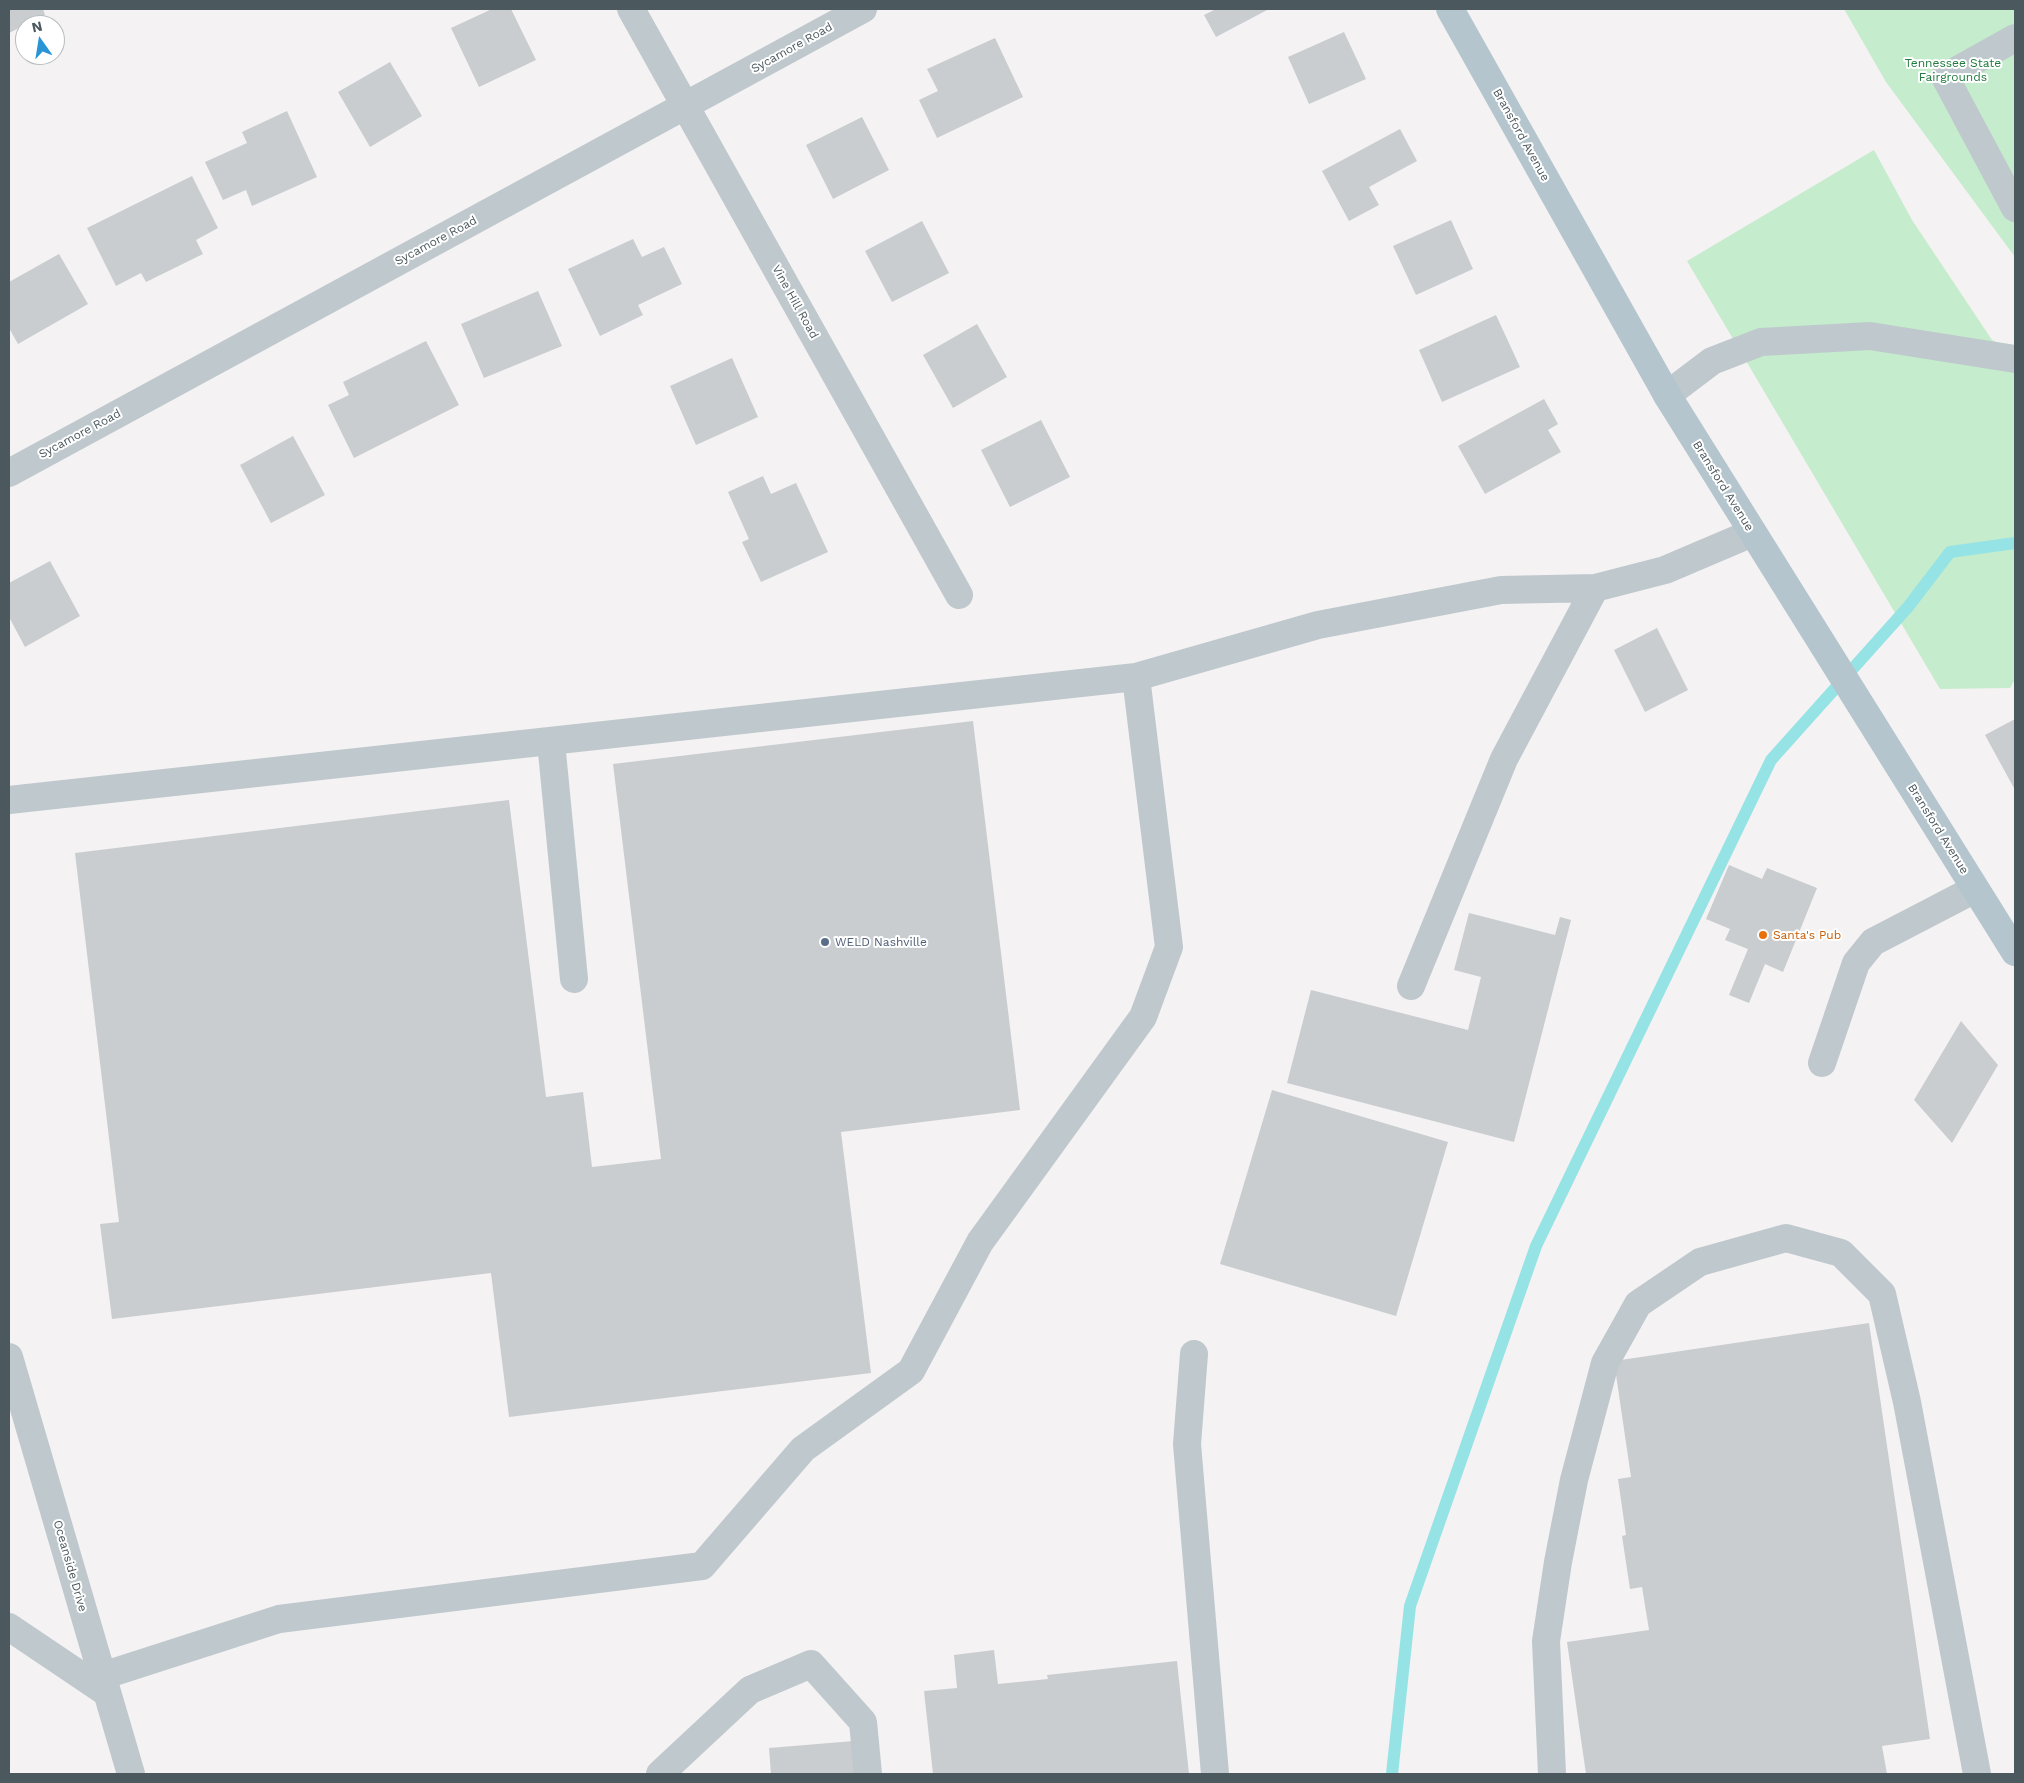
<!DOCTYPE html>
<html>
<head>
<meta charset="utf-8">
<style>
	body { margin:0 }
	#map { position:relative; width:2024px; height:1783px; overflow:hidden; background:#f4f2f2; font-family:"Work Sans",sans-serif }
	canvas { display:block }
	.frame { position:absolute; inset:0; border:10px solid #4b585d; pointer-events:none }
	.north { position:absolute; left:15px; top:15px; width:50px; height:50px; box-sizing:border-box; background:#fff; border:1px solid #b7bcbe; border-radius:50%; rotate:347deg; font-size:14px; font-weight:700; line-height:20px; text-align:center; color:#4b585d }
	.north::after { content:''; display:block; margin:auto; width:18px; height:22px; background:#2994d6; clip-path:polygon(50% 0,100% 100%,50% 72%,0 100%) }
</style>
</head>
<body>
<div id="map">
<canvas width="2024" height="1783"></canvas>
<div class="frame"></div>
<div class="north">N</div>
</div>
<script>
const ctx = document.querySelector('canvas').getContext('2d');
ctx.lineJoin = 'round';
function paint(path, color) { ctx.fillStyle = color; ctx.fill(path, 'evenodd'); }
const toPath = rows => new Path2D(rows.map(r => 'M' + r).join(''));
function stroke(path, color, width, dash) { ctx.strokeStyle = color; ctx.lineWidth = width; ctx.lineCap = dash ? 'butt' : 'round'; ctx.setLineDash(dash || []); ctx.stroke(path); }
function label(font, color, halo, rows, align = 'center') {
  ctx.font = font + ' "Work Sans",sans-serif'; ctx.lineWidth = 4; ctx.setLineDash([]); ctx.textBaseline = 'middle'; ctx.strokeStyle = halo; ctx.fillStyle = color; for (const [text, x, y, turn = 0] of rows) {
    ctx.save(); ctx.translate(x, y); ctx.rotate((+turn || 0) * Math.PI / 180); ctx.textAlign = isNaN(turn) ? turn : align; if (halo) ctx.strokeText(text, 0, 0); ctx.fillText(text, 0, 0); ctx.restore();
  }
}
paint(toPath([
	[1844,9,2015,9,2015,257,1886,82],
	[1874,150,1912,220,1992,340,2015,350,2015,679,2010,688,1940,689,1687,261]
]), '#c5eccd');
stroke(toPath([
	[1392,1774,1410,1606,1536,1246,1771,760,1908,607,1950,552,2015,543]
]), '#96e3e5', 12);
paint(toPath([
	[9,9,43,9,45,15,9,33],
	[492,9,511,9,536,60,479,87,451,28],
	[1216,9,1269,9,1216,37,1204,15],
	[1344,32,1366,79,1309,104,1288,57],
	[995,38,1023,97,937,138,919,100,938,91,927,69],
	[390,62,422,116,370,147,338,92],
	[287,111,317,177,252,206,246,190,223,200,205,162,247,143,242,132],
	[862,117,889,170,833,199,806,145],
	[1400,129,1417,161,1369,187,1379,205,1349,221,1322,171],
	[192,176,218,228,196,240,203,254,146,282,141,273,116,286,87,228],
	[1451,220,1473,269,1416,295,1393,246],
	[922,221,949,273,892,302,865,251],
	[633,239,642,257,664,247,682,284,638,305,643,315,600,336,568,269],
	[59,254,88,304,18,344,9,328,9,282],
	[538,291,562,346,484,378,461,324],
	[1496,315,1520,367,1442,402,1419,350],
	[977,324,1007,377,953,408,923,355],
	[426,341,459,405,354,458,328,405,349,395,343,382],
	[732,358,758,417,696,445,670,386],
	[1544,399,1558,424,1548,430,1561,452,1485,494,1458,446],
	[1041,420,1070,477,1010,507,981,450],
	[293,436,325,495,271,523,240,465],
	[763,476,771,494,796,483,828,552,761,582,742,542,749,539,728,492],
	[50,561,80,616,25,647,9,617,9,583],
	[1657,628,1688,690,1645,712,1614,650],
	[2015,719,2015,790,1985,735],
	[973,721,1020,1110,841,1132,871,1373,509,1417,491,1273,112,1319,100,1224,119,1222,75,853,509,800,546,1097,583,1092,592,1167,661,1159,613,764],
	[1729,865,1762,879,1767,868,1817,888,1783,972,1765,964,1749,1003,1729,995,1748,949,1725,940,1730,929,1706,919],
	[1469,913,1555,935,1560,917,1571,920,1514,1142,1287,1083,1311,990,1468,1030,1481,977,1454,970],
	[1961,1021,1998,1065,1952,1143,1914,1100],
	[1272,1090,1448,1142,1396,1316,1220,1264],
	[1869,1323,1930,1739,1882,1746,1887,1774,1586,1774,1567,1642,1649,1630,1642,1587,1630,1589,1622,1536,1626,1535,1618,1479,1631,1477,1614,1361],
	[994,1650,998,1684,1048,1679,1047,1675,1177,1661,1189,1774,933,1774,924,1691,957,1688,954,1655],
	[854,1741,857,1774,771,1774,769,1748]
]), '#c9cdd0');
stroke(toPath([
	[631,9,959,595],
	[2015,38,1945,77,2015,208],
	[1667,395,1712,361,1761,342,1870,336,2015,359],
	[9,473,863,9],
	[1136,677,1318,625,1501,590,1595,588,1665,570,1752,533],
	[551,742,574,979],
	[9,800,1136,677,1169,947,1143,1017,980,1242,911,1371,803,1449,702,1566,279,1619,102,1676],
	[1411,986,1504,759,1595,588],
	[1822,1063,1856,963,1873,942,1975,889],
	[1194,1354,1187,1444,1215,1774],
	[9,1357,131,1774],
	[9,1627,107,1693],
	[660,1774,750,1690,811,1664,863,1722,868,1774],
	[1552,1774,1546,1641,1558,1562,1574,1480,1605,1363,1638,1304,1700,1262,1786,1238,1841,1253,1882,1294,1907,1402,1977,1774]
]), '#bfc8cd', 28);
stroke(toPath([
	[1450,9,1667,395,2015,952]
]), '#b4c5cd', 28);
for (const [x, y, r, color] of [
	[1763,935,5,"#e8710a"],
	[825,942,5,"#5c6f8a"]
]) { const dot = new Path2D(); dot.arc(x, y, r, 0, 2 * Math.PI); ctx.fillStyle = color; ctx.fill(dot); stroke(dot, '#fff', 2); }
label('12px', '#4b585d', '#fff', [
	["Sycamore Road",792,48,-29],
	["Bransford Avenue",1521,135,61],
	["Sycamore Road",436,241,-28],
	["Vine Hill Road",795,302,61],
	["Sycamore Road",80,434,-28],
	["Bransford Avenue",1723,486,58],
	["Bransford Avenue",1938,829,58],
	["Oceanside Drive",70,1566,74]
]);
label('12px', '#207a3d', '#fff', [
	["Tennessee State",1953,63],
	["Fairgrounds",1953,77]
]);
label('12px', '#c56008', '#fff', [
	["Santa's Pub",1773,935]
], 'left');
label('12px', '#4e5e75', '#fff', [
	["WELD Nashville",835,942]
], 'left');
</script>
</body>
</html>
